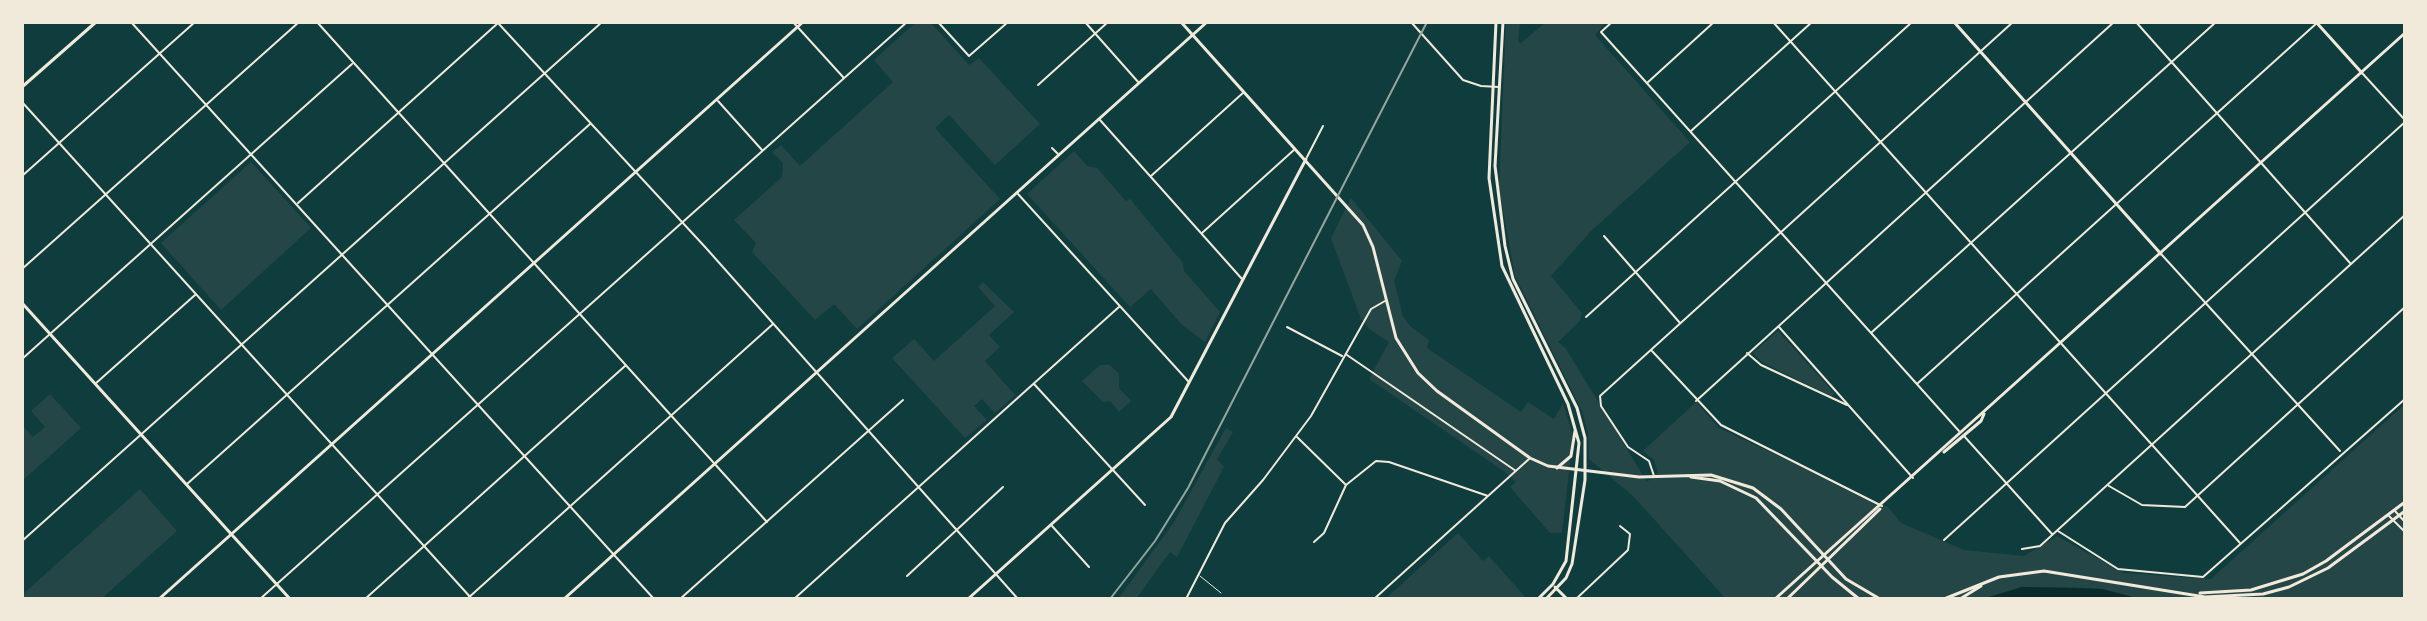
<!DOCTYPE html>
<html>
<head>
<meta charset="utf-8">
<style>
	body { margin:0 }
	#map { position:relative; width:2427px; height:621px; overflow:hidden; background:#0f3d3e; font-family:Montserrat,sans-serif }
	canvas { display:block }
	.frame { position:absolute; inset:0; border:24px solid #f1e9da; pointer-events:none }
</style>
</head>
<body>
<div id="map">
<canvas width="2427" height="621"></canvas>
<div class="frame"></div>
</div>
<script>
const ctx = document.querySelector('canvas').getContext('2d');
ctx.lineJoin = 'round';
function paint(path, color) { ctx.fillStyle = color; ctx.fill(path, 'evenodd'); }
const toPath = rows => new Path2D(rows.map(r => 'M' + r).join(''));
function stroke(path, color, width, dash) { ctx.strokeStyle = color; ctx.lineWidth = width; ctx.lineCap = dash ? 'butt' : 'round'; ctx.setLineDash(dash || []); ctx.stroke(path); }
paint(toPath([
	[916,22,930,22,969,65,979,58,1040,124,995,165,949,115,935,128,1000,199,857,329,834,304,815,320,752,252,756,243,734,220,782,177,783,163,772,152,781,145,800,166,893,82,874,60],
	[1506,22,1520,22,1518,42,1521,43,1546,22,1606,22,1595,35,1690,142,1591,231,1551,276,1582,313,1580,321,1558,342,1566,349,1647,482,1658,472,1654,460,1643,451,1696,402,1719,428,1888,507,1901,523,1964,550,2024,556,2057,536,2124,573,2211,579,2405,404,2405,599,2140,599,2102,589,2066,587,2022,587,1983,599,1726,599,1633,496,1589,459,1588,433,1582,411,1515,276,1499,188],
	[1074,151,1087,166,1097,168,1126,201,1130,199,1183,263,1184,271,1220,312,1205,342,1182,325,1151,289,1130,307,1027,194],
	[251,162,311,228,221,310,161,243],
	[1351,198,1402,261,1394,281,1403,316,1410,326,1429,340,1427,348,1521,412,1528,402,1554,419,1563,403,1573,436,1562,533,1550,533,1510,487,1516,482,1505,472,1369,379,1389,342,1369,329,1361,319,1331,238],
	[983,282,1014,312,989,335,1000,347,985,361,1015,395,995,413,982,399,974,406,987,420,965,438,892,358,914,339,934,361,995,306,978,287],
	[1778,331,1834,393,1832,397,1762,362,1753,353],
	[1100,365,1110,365,1119,374,1119,388,1131,401,1119,412,1110,401,1103,402,1082,381],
	[50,394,81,428,22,481,22,425,33,437,45,427,31,411],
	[1226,428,1233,432,1217,459,1224,467,1177,557,1170,552,1136,599,1118,599,1174,522],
	[140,489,177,531,101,599,22,599,22,595],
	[1458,533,1483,561,1489,556,1526,598,1385,599]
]), '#244646');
paint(toPath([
	[2022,587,2102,589,2140,599,1983,599]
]), '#0a2a2b');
stroke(toPath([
	[1200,576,1221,593]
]), '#f1e9da', 1);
stroke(toPath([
	[131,22,654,599],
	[317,22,767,522],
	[793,22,843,77],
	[938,22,969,56,1008,22],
	[1085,22,1139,83],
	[1411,22,1463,80,1481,86,1499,87],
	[1612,22,1601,32,1959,431],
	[1773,22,2240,543],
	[2136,22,2350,263],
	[498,23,706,248,1018,599],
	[2363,74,2405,120],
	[1647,83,1714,22],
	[1038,85,1108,22],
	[718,101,762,150],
	[22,102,472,599],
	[1100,120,1242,279],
	[1691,131,1812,22],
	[1052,148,1058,154],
	[1307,157,1323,126],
	[22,176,195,22],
	[1151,176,1244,92],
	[1018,194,1188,381],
	[298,203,498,23],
	[1202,233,1295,149],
	[1604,236,1680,323],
	[2162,255,2340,451],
	[22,269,299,22],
	[1586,317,1912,22],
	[1287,327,1342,356],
	[1779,327,1913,478],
	[1872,332,2216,22],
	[1652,351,1721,425,1882,506],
	[1747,353,1761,365,1847,405],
	[1347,355,1516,471],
	[22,359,352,64],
	[1918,383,2318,22],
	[95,384,195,295],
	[1034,384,1145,505],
	[1696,401,2114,22],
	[1964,436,2052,534],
	[1297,437,1346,485],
	[1654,476,1649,461,1628,447,1601,406,1600,396,2013,22],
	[187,484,590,124],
	[2109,486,2142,505,2185,507,2405,307],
	[2395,511,2405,522],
	[2389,516,2405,532],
	[1052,526,1089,567],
	[2058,531,2118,569,2203,577,2405,399],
	[1944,540,2405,122],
	[22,541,602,22],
	[1314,542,1324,533,1346,485,1376,461,1389,462,1488,496],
	[2022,549,2040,546,2405,215],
	[907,576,1003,487],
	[260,599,907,22],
	[365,599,625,366],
	[467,599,773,324],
	[680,599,903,400],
	[794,599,1120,306],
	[1186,599,1225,523,1263,480,1311,416,1371,309,1385,301],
	[1374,599,1529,459],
	[1576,599,1628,550,1630,534,1620,526]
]), '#f1e9da', 2);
stroke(toPath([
	[1181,22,1363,225,1373,247,1396,338,1418,373,1437,391,1530,458,1548,466,1639,477,1711,475,1753,488,1781,509,1846,579,1880,599],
	[1954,22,2161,254],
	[2316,22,2362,73],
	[22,87,96,22],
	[1691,477,1720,481,1756,498,1832,577,1859,599],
	[1555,587,1567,599],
	[2200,593,2251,590,2303,574,2326,561,2405,502],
	[564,599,1207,22],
	[968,599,1171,417,1306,159],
	[1944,599,1999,577,2044,571,2205,597,2263,594,2289,587,2328,568,2405,511],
	[1960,599,1981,586]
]), '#f1e9da', 3);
stroke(toPath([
	[1496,22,1489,178,1502,266,1568,404,1579,443,1566,561,1553,584,1538,599],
	[1503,22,1495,166,1505,246,1513,279,1577,408,1585,438,1585,480,1572,564,1566,578,1546,599],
	[22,303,290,599],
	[1944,452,1981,421,1984,414],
	[1557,468,1571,456,1575,431],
	[159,599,803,22],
	[1775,599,2405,33],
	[1787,599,1880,509]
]), '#f1e9da', 3);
stroke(toPath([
	[1110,599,1155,541,1188,488,1427,22]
]), '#97a49c', 2);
</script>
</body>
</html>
